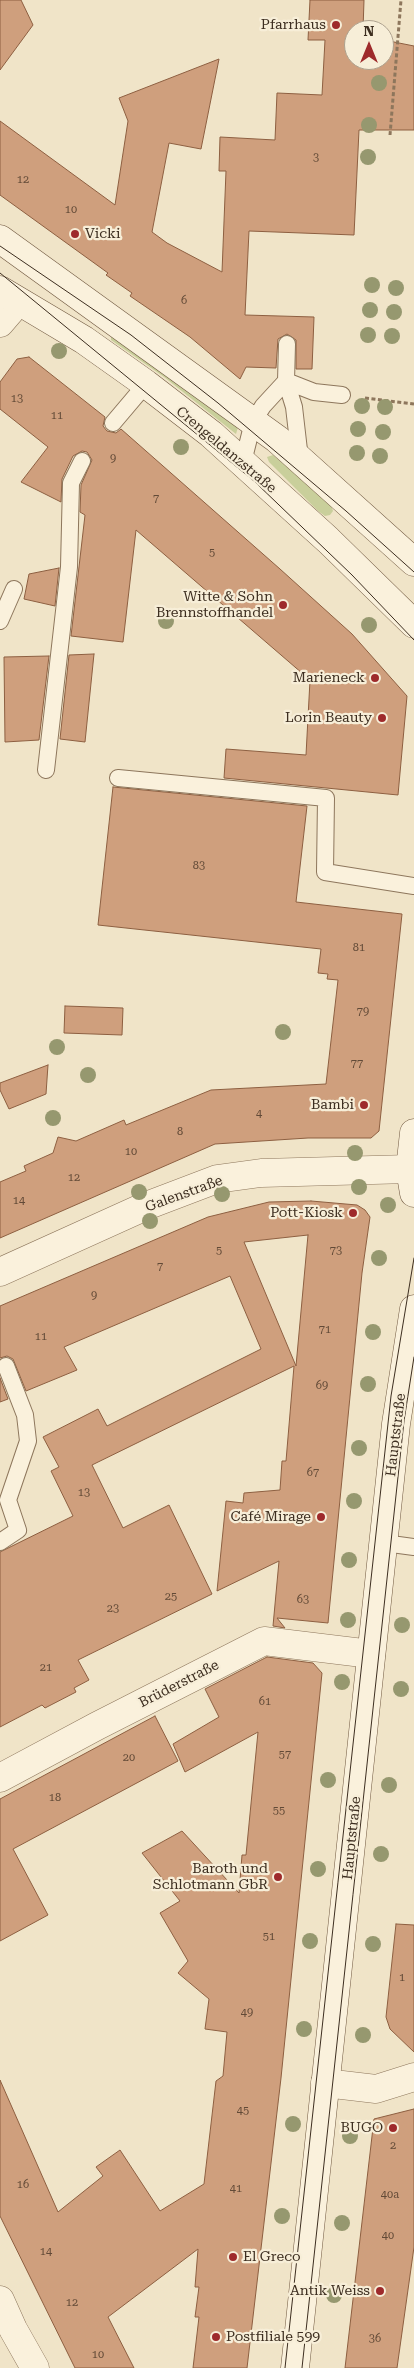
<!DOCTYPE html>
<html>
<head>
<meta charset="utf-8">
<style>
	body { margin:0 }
	#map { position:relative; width:414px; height:2368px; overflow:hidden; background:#f0e4c8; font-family:"Roboto Serif",serif }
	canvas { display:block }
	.north { position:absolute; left:344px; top:20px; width:50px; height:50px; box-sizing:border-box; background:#f7eed8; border:1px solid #ada18e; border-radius:50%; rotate:0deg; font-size:14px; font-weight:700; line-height:20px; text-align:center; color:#3d2e20 }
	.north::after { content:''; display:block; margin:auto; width:18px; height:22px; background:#9e2a2b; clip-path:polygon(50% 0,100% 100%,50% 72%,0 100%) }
</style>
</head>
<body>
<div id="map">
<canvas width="414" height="2368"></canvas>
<div class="north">N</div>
</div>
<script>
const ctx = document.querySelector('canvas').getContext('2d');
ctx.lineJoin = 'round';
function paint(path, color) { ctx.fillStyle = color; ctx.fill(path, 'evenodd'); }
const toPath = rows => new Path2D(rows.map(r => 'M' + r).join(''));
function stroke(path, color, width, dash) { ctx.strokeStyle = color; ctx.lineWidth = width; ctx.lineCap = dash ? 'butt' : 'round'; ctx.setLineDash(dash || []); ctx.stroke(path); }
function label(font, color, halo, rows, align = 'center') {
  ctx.font = font + ' "Roboto Serif",serif'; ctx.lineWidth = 4.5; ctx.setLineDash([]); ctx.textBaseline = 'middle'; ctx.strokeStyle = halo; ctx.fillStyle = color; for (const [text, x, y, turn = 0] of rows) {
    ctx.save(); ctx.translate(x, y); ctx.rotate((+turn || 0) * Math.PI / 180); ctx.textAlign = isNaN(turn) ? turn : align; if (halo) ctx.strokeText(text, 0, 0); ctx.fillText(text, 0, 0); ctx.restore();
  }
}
paint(toPath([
	[111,333,238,427,236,434,164,377,111,340],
	[273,455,331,505,333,511,330,515,325,516,318,511,269,462,267,457]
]), '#c9cf9b');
const building = toPath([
	[0,0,21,0,33,25,0,70,0,0],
	[310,0,364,0,363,30,354,30,354,60,384,60,384,40,414,46,414,130,359,130,354,235,249,231,245,315,314,317,312,369,296,369,296,340,287,334,278,339,276,368,246,367,240,379,190,337,130,296,132,293,106,275,108,273,0,195,0,121,115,205,128,121,119,98,219,59,201,149,169,143,152,232,167,243,222,272,226,171,219,171,220,137,275,140,277,93,322,95,325,40,308,40,310,0],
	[29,357,105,417,103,426,107,431,116,433,121,429,280,569,352,634,407,696,398,795,224,778,226,749,306,755,310,680,136,530,123,642,71,636,85,515,80,512,81,485,92,460,87,452,82,451,73,456,62,479,61,502,21,482,48,447,0,409,0,382,17,359,29,357],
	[59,568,55,606,24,599,29,574,59,568],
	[94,654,85,742,60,739,69,655,94,654],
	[49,656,39,740,5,742,4,657,49,656],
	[113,787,307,806,296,902,402,914,379,1131,371,1138,308,1138,215,1144,0,1238,0,1182,26,1171,24,1166,53,1153,58,1137,76,1141,124,1120,126,1125,211,1090,326,1084,338,980,327,979,328,974,318,973,321,949,98,925,113,787],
	[65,1006,123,1008,122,1035,64,1033,65,1006],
	[48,1065,46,1094,9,1109,0,1090,0,1083,48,1065],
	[311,1201,357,1205,365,1210,370,1217,362,1273,328,1623,277,1618,285,1628,273,1626,279,1561,217,1591,226,1501,243,1503,244,1493,280,1490,282,1461,286,1461,294,1366,92,1465,123,1528,169,1505,212,1594,78,1660,89,1680,74,1688,76,1692,45,1708,42,1705,0,1727,0,1552,73,1516,51,1471,59,1467,43,1437,98,1409,107,1426,261,1349,230,1276,64,1347,77,1370,26,1391,13,1359,7,1356,0,1358,0,1306,208,1217,269,1202,311,1201],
	[308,1235,296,1366,244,1242,308,1235],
	[0,1378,8,1399,0,1402,0,1378],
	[267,1657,313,1663,322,1673,281,2078,247,2368,193,2368,199,2317,195,2317,199,2287,195,2287,198,2249,108,2317,134,2368,75,2368,0,2216,0,2080,58,2212,103,2176,96,2167,120,2150,160,2211,204,2184,216,2081,223,2076,227,2032,205,2029,209,1999,178,1973,188,1961,160,1913,180,1901,142,1853,182,1831,239,1893,242,1855,246,1855,258,1732,185,1772,173,1744,219,1717,205,1689,267,1657],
	[155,1716,178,1761,13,1849,48,1915,0,1941,0,1799,155,1716],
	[396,1924,414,1925,414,2052,390,2029,386,2017,396,1924],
	[414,2109,414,2247,397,2368,345,2368,374,2119,414,2109]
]);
paint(building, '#cf9f7d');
stroke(building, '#8d5f41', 1);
const lane = toPath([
	[287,344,286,381,294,407,300,459],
	[286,381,314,392,342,395],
	[113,423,146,384],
	[243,462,253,422,263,406,286,381],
	[0,621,14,589],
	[46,770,69,567,71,483,82,461],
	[118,778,326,798,325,872,414,886],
	[0,1542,18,1530,8,1500,28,1441,25,1415,6,1366],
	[384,1543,414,1547]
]);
const street = toPath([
	[0,323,18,302],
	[0,1272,146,1206,217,1179,261,1173,410,1169],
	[0,1778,97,1726,264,1641,371,1654],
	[325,2083,376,2089,414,2077],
	[0,2300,13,2329,35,2368]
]);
const secondary = toPath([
	[0,239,277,439,414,562],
	[0,290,84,340,146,384,211,434,328,540,414,624],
	[414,1133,410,1169,414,1193],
	[295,2368,396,1424,414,1309]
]);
stroke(lane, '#8d765c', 18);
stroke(street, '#8d765c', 29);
stroke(secondary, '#6f573f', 29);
stroke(toPath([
	[390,135,401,0],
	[365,398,414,404]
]), '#8d765c', 3, [4, 2.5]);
stroke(lane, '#faf1dc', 16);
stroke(street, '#faf1dc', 28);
stroke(secondary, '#faf1dc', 28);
stroke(toPath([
	[0,246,131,335,218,403,346,511,414,572],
	[0,273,254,481,352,575,414,640],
	[285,2368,391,1396,414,1258],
	[302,2368,404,1421,414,1357]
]), '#3d2e20', 1);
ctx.fillStyle = '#96986f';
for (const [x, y] of [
	[379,83],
	[369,125],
	[368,157],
	[372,285],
	[396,288],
	[370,310],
	[394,312],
	[368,335],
	[392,336],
	[59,351],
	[362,406],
	[385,407],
	[358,429],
	[383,432],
	[181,447],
	[357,453],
	[380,456],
	[166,621],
	[369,625],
	[283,1032],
	[57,1047],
	[88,1075],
	[53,1118],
	[355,1153],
	[359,1187],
	[139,1192],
	[222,1194],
	[388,1205],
	[150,1221],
	[379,1258],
	[373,1332],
	[368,1384],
	[359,1448],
	[354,1501],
	[349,1560],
	[348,1620],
	[402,1625],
	[342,1682],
	[401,1689],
	[328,1780],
	[389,1785],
	[381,1854],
	[318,1869],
	[310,1941],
	[373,1944],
	[304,2029],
	[363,2035],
	[293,2124],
	[350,2136],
	[282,2216],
	[342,2223],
	[334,2295]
]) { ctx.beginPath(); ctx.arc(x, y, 8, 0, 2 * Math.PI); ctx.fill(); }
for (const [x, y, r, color] of [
	[336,25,5,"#9e2a2b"],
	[75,234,5,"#9e2a2b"],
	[283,605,5,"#9e2a2b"],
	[375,678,5,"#9e2a2b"],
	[382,718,5,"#9e2a2b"],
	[364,1105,5,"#9e2a2b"],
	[353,1213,5,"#9e2a2b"],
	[321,1517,5,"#9e2a2b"],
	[278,1877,5,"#9e2a2b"],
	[393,2128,5,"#9e2a2b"],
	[233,2257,5,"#9e2a2b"],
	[380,2291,5,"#9e2a2b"],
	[216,2337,5,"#9e2a2b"]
]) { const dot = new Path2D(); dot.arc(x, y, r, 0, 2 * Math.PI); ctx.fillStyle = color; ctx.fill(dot); stroke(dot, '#f7eed8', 2); }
label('11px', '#624a37', null, [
	["3",316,158],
	["12",23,180],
	["10",71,210],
	["6",184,301],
	["13",17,399],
	["11",57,416],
	["9",113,459],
	["7",156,499],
	["5",212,553],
	["83",199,866],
	["81",359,948],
	["79",363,1012],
	["77",357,1064],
	["4",259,1114],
	["8",180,1132],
	["10",131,1152],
	["12",74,1178],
	["14",19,1201],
	["5",219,1251],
	["73",336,1251],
	["7",160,1267],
	["9",94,1296],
	["71",325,1330],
	["11",41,1337],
	["69",322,1386],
	["67",313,1473],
	["13",84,1493],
	["25",171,1597],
	["63",303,1600],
	["23",113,1609],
	["21",46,1668],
	["61",265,1702],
	["57",285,1755],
	["20",129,1758],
	["18",55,1798],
	["55",279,1811],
	["51",269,1937],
	["1",402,1978],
	["49",247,2013],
	["45",243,2111],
	["2",393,2146],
	["16",23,2185],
	["41",236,2189],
	["40a",390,2195],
	["40",388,2236],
	["14",46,2252],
	["12",72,2303],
	["36",375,2339],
	["10",98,2355]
]);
label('14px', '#3d2e20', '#f7eed8', [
	["Pfarrhaus",326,25],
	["Vicki",85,234,"left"],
	["Witte & Sohn",273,597],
	["Brennstoffhandel",273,613],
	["Marieneck",365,678],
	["Lorin Beauty",372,718],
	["Bambi",354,1105],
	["Pott-Kiosk",343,1213],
	["Café Mirage",311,1517],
	["Baroth und",268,1869],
	["Schlotmann GbR",268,1885],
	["BUGO",383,2128],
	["El Greco",243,2257,"left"],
	["Antik Weiss",370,2291],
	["Postfiliale 599",226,2337,"left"]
], 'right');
label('14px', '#3d2e20', '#f7eed8', [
	["Crengeldanzstraße",226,450,40],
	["Galenstraße",184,1194,-20],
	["Hauptstraße",396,1435,-83],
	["Brüderstraße",179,1684,-27],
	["Hauptstraße",352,1838,-84]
]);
</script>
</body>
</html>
